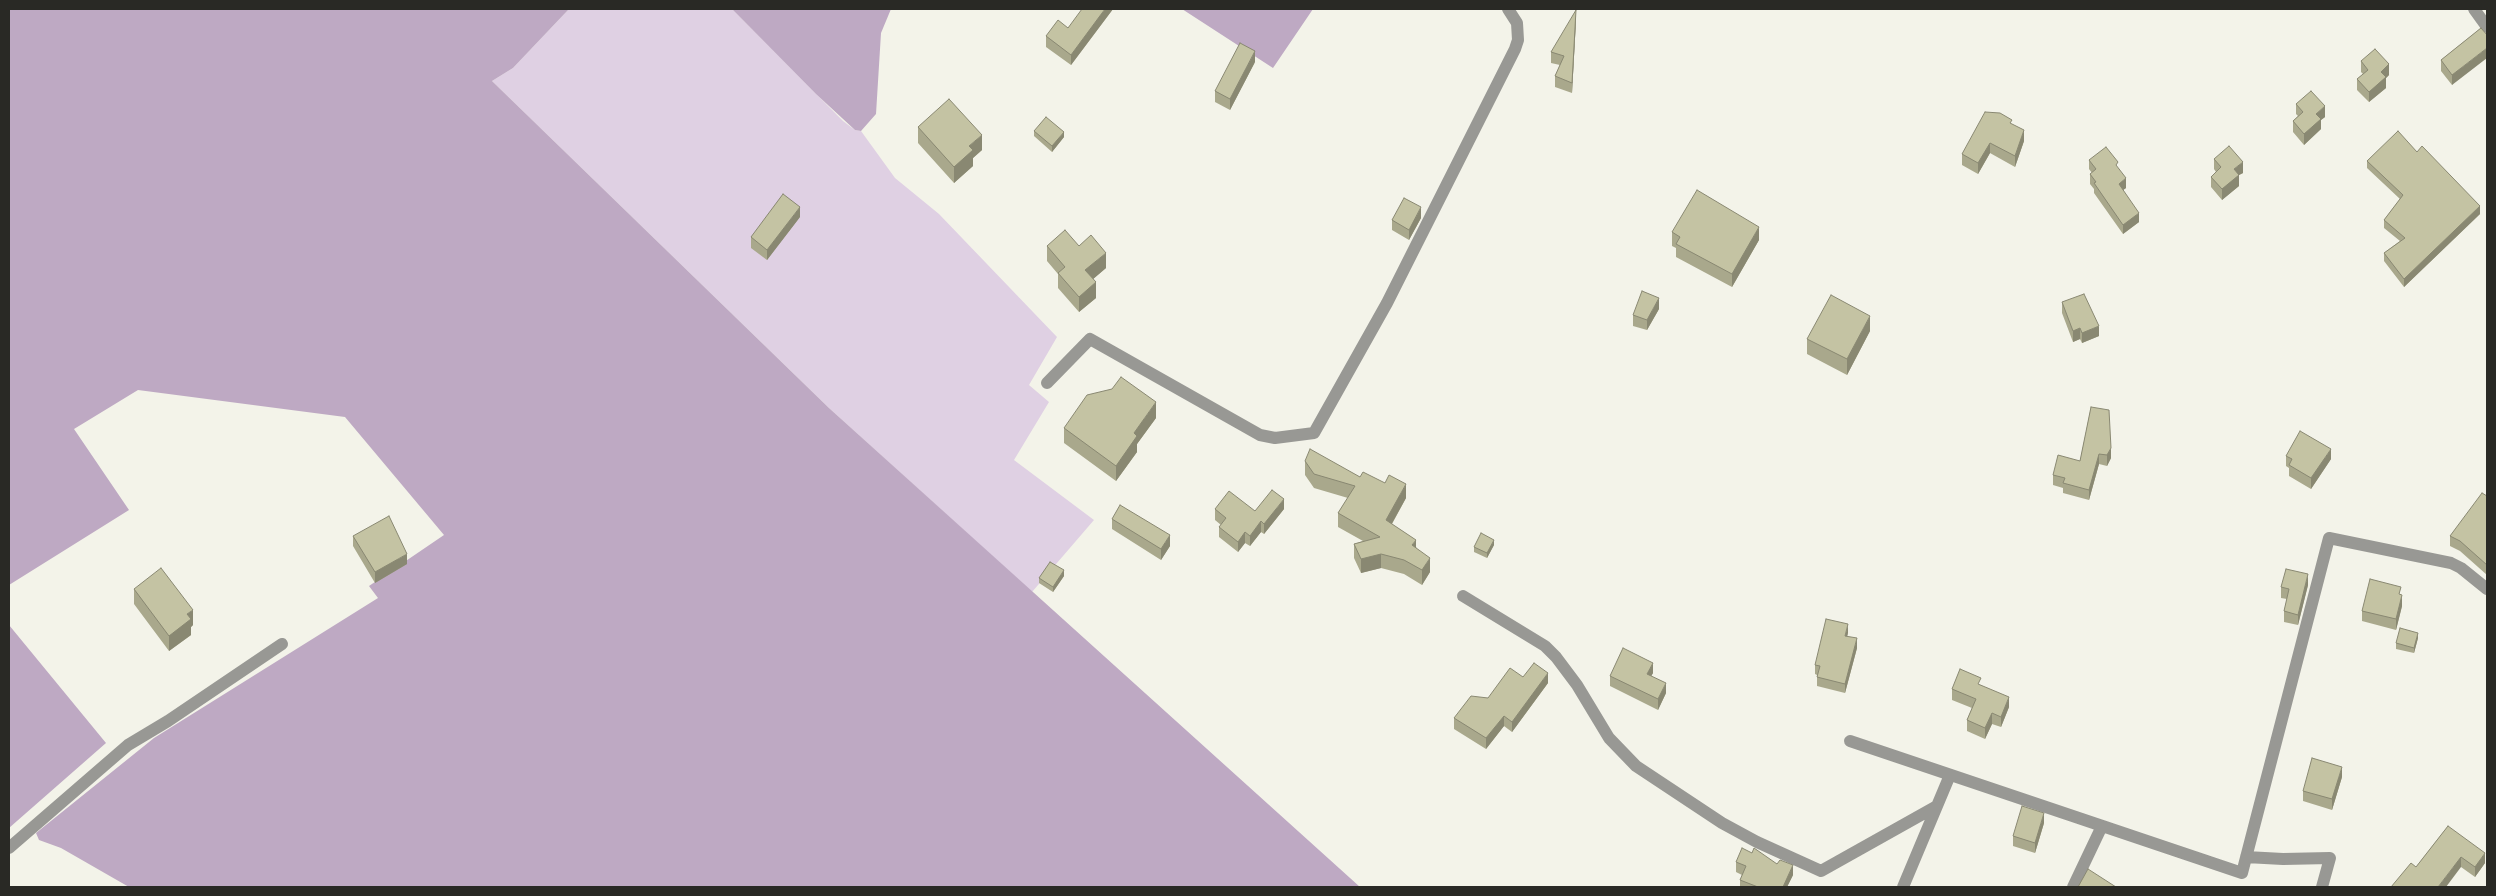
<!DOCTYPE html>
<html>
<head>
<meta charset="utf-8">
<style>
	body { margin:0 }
	#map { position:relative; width:2496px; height:896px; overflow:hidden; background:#f3f3e9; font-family:"Space Grotesk",sans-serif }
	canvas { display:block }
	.frame { position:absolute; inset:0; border:10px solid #292925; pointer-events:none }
</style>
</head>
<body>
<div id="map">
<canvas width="2496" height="896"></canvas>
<div class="frame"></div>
</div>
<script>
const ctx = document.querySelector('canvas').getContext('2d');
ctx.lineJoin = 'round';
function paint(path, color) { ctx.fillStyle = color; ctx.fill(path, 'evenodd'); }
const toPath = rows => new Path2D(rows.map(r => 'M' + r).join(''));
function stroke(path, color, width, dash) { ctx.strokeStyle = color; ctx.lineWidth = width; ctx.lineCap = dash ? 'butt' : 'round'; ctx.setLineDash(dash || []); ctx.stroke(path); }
paint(toPath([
	[569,9,732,9,843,121,855,130,861,131,895,178,939,214,1057,337,1029,385,1049,402,1014,460,1094,520,1032,592,829,408,492,81,513,68]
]), '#dfd0e3');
paint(toPath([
	[9,9,569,9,513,68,492,81,829,408,1360,887,129,887,61,848,39,840,36,833,154,738,378,598,369,586,444,535,345,417,138,390,74,429,129,510,9,585],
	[732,9,891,9,881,33,876,114,861,131,855,130,816,94],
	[1182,9,1313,9,1273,68],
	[9,625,106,743,9,828]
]), '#bea9c3');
stroke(toPath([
	[1047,383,1090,339,1260,435,1275,438,1314,433,1387,303,1515,49,1518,40,1517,23,1508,9],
	[1463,596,1545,646,1556,657,1577,685,1609,738,1636,766,1722,823,1757,842,1821,871,1937,806],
	[1850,741,2242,873,2329,538,2451,563,2461,568,2487,589],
	[9,848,128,745,168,721,282,644],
	[2246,857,2283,859,2330,858,2322,887],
	[1903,887,1950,775],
	[2073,887,2102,826]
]), '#989894', 12);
stroke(toPath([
	[2474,9,2487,27]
]), '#989894', 12);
paint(toPath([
	[1113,9,1071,65,1046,47,1046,36],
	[1576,20,1572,93,1555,87,1555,76,1560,65,1551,63,1551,52],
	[2481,28,2452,85,2441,71,2441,60],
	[2361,61,2389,75,2386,78,2386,88,2369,102,2357,90,2357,79,2363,74,2361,72],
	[1255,62,1230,110,1215,102,1215,91],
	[2296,104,2325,117,2321,120,2321,129,2304,145,2293,132,2293,121,2298,116,2296,114],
	[2012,124,2024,141,2015,167,1990,153,1978,174,1962,165,1962,154],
	[918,127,982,150,973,158,973,166,954,183,918,143],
	[1034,131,1064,137,1052,152,1034,136],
	[2417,152,2480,214,2404,287,2384,261,2384,253,2400,241,2384,228,2384,220,2400,199,2367,168,2367,161],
	[2214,159,2243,173,2239,175,2239,186,2222,200,2211,187,2211,177,2216,172,2214,169],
	[2089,160,2118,168,2126,188,2123,190,2139,222,2123,234,2094,193,2094,189,2090,184,2090,174,2092,173,2089,169],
	[800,217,767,260,751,248,751,237],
	[1421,218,1409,240,1392,230,1392,220],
	[1672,232,1759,240,1732,287,1676,257,1676,248,1672,246],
	[1047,246,1079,246,1106,268,1093,279,1096,298,1079,312,1058,288,1058,274,1047,261],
	[2062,302,2099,336,2082,343,2080,339,2073,342,2062,313],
	[1659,309,1647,330,1633,326,1633,315],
	[1870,331,1847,375,1807,354,1807,339],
	[2091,407,2111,458,2107,466,2099,464,2089,500,2063,493,2063,488,2053,485,2053,475,2080,461],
	[1156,418,1137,444,1137,452,1116,481,1064,443,1064,428],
	[2286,456,2331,459,2311,489,2289,476,2289,468,2286,466],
	[1305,461,1360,477,1406,498,1392,524,1416,547,1430,572,1422,585,1404,574,1381,568,1361,573,1354,558,1354,544,1363,541,1338,527,1338,513,1348,498,1314,488,1305,475],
	[2487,496,2487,575,2460,551,2450,546,2450,536],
	[1215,509,1255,511,1284,509,1264,534,1261,532,1250,546,1245,543,1238,552,1219,537,1219,527,1221,525,1215,520],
	[1112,519,1170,546,1161,560,1112,529],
	[353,536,407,564,375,583,353,546],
	[1494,545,1487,558,1474,552,1474,547],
	[1064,576,1053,592,1039,583,1039,578],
	[2308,585,2298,625,2284,622,2284,611,2287,599,2281,598,2281,587],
	[134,589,193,625,191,627,191,635,169,651,134,604],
	[2401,595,2402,606,2396,630,2362,621,2362,611],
	[1848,633,1847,636,1857,648,1845,693,1817,686,1817,675,1815,674,1815,665],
	[2418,638,2414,653,2396,649,2396,643],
	[1653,673,1651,676,1666,693,1658,710,1610,686,1610,676],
	[1523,677,1548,683,1512,732,1504,726,1486,749,1454,729,1454,718],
	[1981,685,2009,707,2001,727,1992,724,1985,739,1967,731,1967,720,1972,708,1952,700,1952,689],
	[2342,777,2332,810,2303,801,2303,791],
	[2044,823,2035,853,2013,846,2013,836],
	[2448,826,2485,863,2475,877,2461,867,2416,867],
	[1736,862,1793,875,1787,887,1740,887,1740,880,1742,875,1736,872]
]), '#a9a88c');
paint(toPath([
	[1105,9,1113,9,1071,65,1071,55],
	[1576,10,1576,20,1572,93,1572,83],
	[2487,48,2487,58,2452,85,2452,75],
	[1255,51,1255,62,1230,110,1230,99],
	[2389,64,2389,75,2386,78,2386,88,2369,102,2369,92,2381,72],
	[2325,106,2325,117,2321,120,2321,129,2304,145,2304,134,2316,114],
	[2024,130,2024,141,2015,167,2015,156],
	[1064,132,1064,137,1052,152,1052,146],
	[982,135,982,150,973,158,973,166,954,183,954,167,969,146],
	[1990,143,1990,153,1978,174,1978,163],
	[2243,162,2243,173,2239,175,2239,186,2222,200,2222,189,2234,169],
	[2126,178,2126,188,2119,193,2119,184],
	[2480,206,2480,214,2404,287,2404,279],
	[800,207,800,217,767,260,767,250],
	[1421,207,1421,218,1409,240,1409,230],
	[2139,213,2139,222,2123,234,2123,225],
	[1759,227,1759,240,1732,287,1732,274],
	[1106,253,1106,268,1085,286,1085,270],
	[1096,282,1096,298,1079,312,1079,297],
	[1659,298,1659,309,1647,330,1647,320],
	[1870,316,1870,331,1847,375,1847,359],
	[2099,326,2099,336,2082,343,2082,333],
	[2080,328,2080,339,2073,342,2073,331],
	[1156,402,1156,418,1137,444,1137,452,1116,481,1116,466,1134,433],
	[2111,448,2111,458,2107,466,2107,455],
	[2331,449,2331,459,2311,489,2311,478],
	[2099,454,2099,464,2089,500,2089,490],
	[1406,484,1406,498,1386,534,1386,520],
	[1284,499,1284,509,1264,534,1264,524],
	[1261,521,1261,532,1250,546,1250,536],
	[1245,532,1245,543,1238,552,1238,542],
	[1170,535,1170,546,1161,560,1161,549],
	[1416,540,1416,554,1412,545],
	[1494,540,1494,545,1487,558,1487,553],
	[407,554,407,564,375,583,375,572],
	[1381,554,1381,568,1361,573,1361,559],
	[1430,558,1430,572,1422,585,1422,570],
	[1064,570,1064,576,1053,592,1053,587],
	[2308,574,2308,585,2298,625,2298,615],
	[2402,595,2402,606,2396,630,2396,619],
	[193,610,193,625,191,627,191,635,169,651,169,636,187,614],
	[1848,624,1848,633,1845,645,1845,636],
	[2418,633,2418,638,2414,653,2414,648],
	[1857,638,1857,648,1845,693,1845,684],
	[1653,663,1653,673,1647,684,1647,674],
	[1548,673,1548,683,1512,732,1512,722],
	[1666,683,1666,693,1658,710,1658,699],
	[2009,697,2009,707,2001,727,2001,717],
	[1992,713,1992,724,1985,739,1985,728],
	[1504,716,1504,726,1486,749,1486,738],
	[2342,767,2342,777,2332,810,2332,799],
	[2044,813,2044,823,2035,853,2035,843],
	[2485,853,2485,863,2475,877,2475,867],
	[2461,857,2461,867,2446,887,2438,887],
	[1793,865,1793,875,1787,887,1783,887]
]), '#898872');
const building = toPath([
	[1082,9,1105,9,1071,55,1046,36,1058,20,1068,28,1082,9],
	[1576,10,1572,83,1555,76,1564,56,1551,52,1576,10],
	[2481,28,2487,35,2487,48,2452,75,2441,60,2481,28],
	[1240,43,1255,51,1230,99,1215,91,1240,43],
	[2375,49,2389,64,2381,72,2386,77,2369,92,2357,79,2368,70,2361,61,2375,49],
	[2311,91,2325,106,2316,114,2321,119,2304,134,2293,121,2303,112,2296,104,2311,91],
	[949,99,982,135,969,146,973,150,954,167,918,127,949,99],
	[1985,112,2000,113,2012,120,2010,123,2024,130,2015,156,1990,143,1978,163,1962,154,1985,112],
	[1046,117,1064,132,1052,146,1034,131,1046,117],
	[2398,131,2417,152,2422,146,2480,206,2404,279,2384,253,2405,238,2384,220,2403,195,2367,161,2398,131],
	[2229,146,2243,162,2234,169,2239,175,2222,189,2211,177,2221,167,2214,159,2229,146],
	[2106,147,2118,162,2116,165,2126,178,2119,184,2139,213,2123,225,2094,183,2096,182,2090,174,2096,169,2089,160,2106,147],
	[1697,190,1759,227,1732,274,1676,244,1680,237,1672,232,1697,190],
	[783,194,800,207,767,250,751,237,783,194],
	[1404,198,1421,207,1409,230,1392,220,1404,198],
	[1065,230,1079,246,1091,235,1106,253,1085,270,1096,282,1079,297,1058,273,1065,267,1047,246,1065,230],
	[1642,291,1659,298,1647,320,1633,315,1642,291],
	[2084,294,2099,326,2082,333,2080,328,2073,331,2062,302,2084,294],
	[1831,295,1870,316,1847,359,1807,339,1831,295],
	[1121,377,1156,402,1134,433,1137,436,1116,466,1064,428,1087,395,1112,389,1121,377],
	[2091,407,2109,410,2111,448,2107,455,2099,454,2089,490,2063,483,2065,478,2053,475,2058,455,2080,461,2091,407],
	[2300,431,2331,449,2311,478,2289,465,2292,459,2286,456,2300,431],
	[1310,449,1360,477,1363,472,1385,483,1389,475,1406,484,1386,520,1416,540,1412,545,1430,558,1422,570,1404,560,1381,554,1361,559,1354,544,1380,537,1338,513,1355,486,1314,474,1305,461,1310,449],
	[1272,490,1284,499,1264,524,1261,521,1250,536,1245,532,1238,542,1219,527,1226,518,1215,509,1229,491,1255,511,1272,490],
	[2482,493,2487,496,2487,565,2460,541,2450,536,2482,493],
	[1120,505,1170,535,1161,549,1112,519,1120,505],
	[389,516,407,554,375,572,353,536,389,516],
	[1481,533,1494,540,1487,553,1474,547,1481,533],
	[1050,562,1064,570,1053,587,1039,578,1050,562],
	[161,568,193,610,187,614,191,619,169,636,134,589,161,568],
	[2286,569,2308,574,2298,615,2284,611,2289,589,2281,587,2286,569],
	[2370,579,2401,587,2399,594,2402,595,2396,619,2362,611,2370,579],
	[1826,619,1848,624,1845,636,1857,638,1845,684,1817,677,1820,666,1815,665,1826,619],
	[2400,628,2418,633,2414,648,2396,643,2400,628],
	[1623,648,1653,663,1647,674,1666,683,1658,699,1610,676,1623,648],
	[1534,663,1548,673,1512,722,1504,716,1486,738,1454,718,1471,696,1488,698,1510,668,1523,677,1534,663],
	[1960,669,1981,678,1978,684,2009,697,2001,717,1992,713,1985,728,1967,720,1976,699,1952,689,1960,669],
	[2312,758,2342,767,2332,799,2303,791,2312,758],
	[2022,806,2044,813,2035,843,2013,836,2022,806],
	[2448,826,2485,853,2475,867,2461,857,2438,887,2391,887,2411,863,2416,867,2448,826],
	[1742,848,1752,853,1754,848,1777,864,1780,860,1793,865,1783,887,1758,887,1740,880,1746,866,1736,862,1742,848],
	[2088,869,2116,887,2078,887,2088,869]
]);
paint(building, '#c4c3a3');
stroke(building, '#898872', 1);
</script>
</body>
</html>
